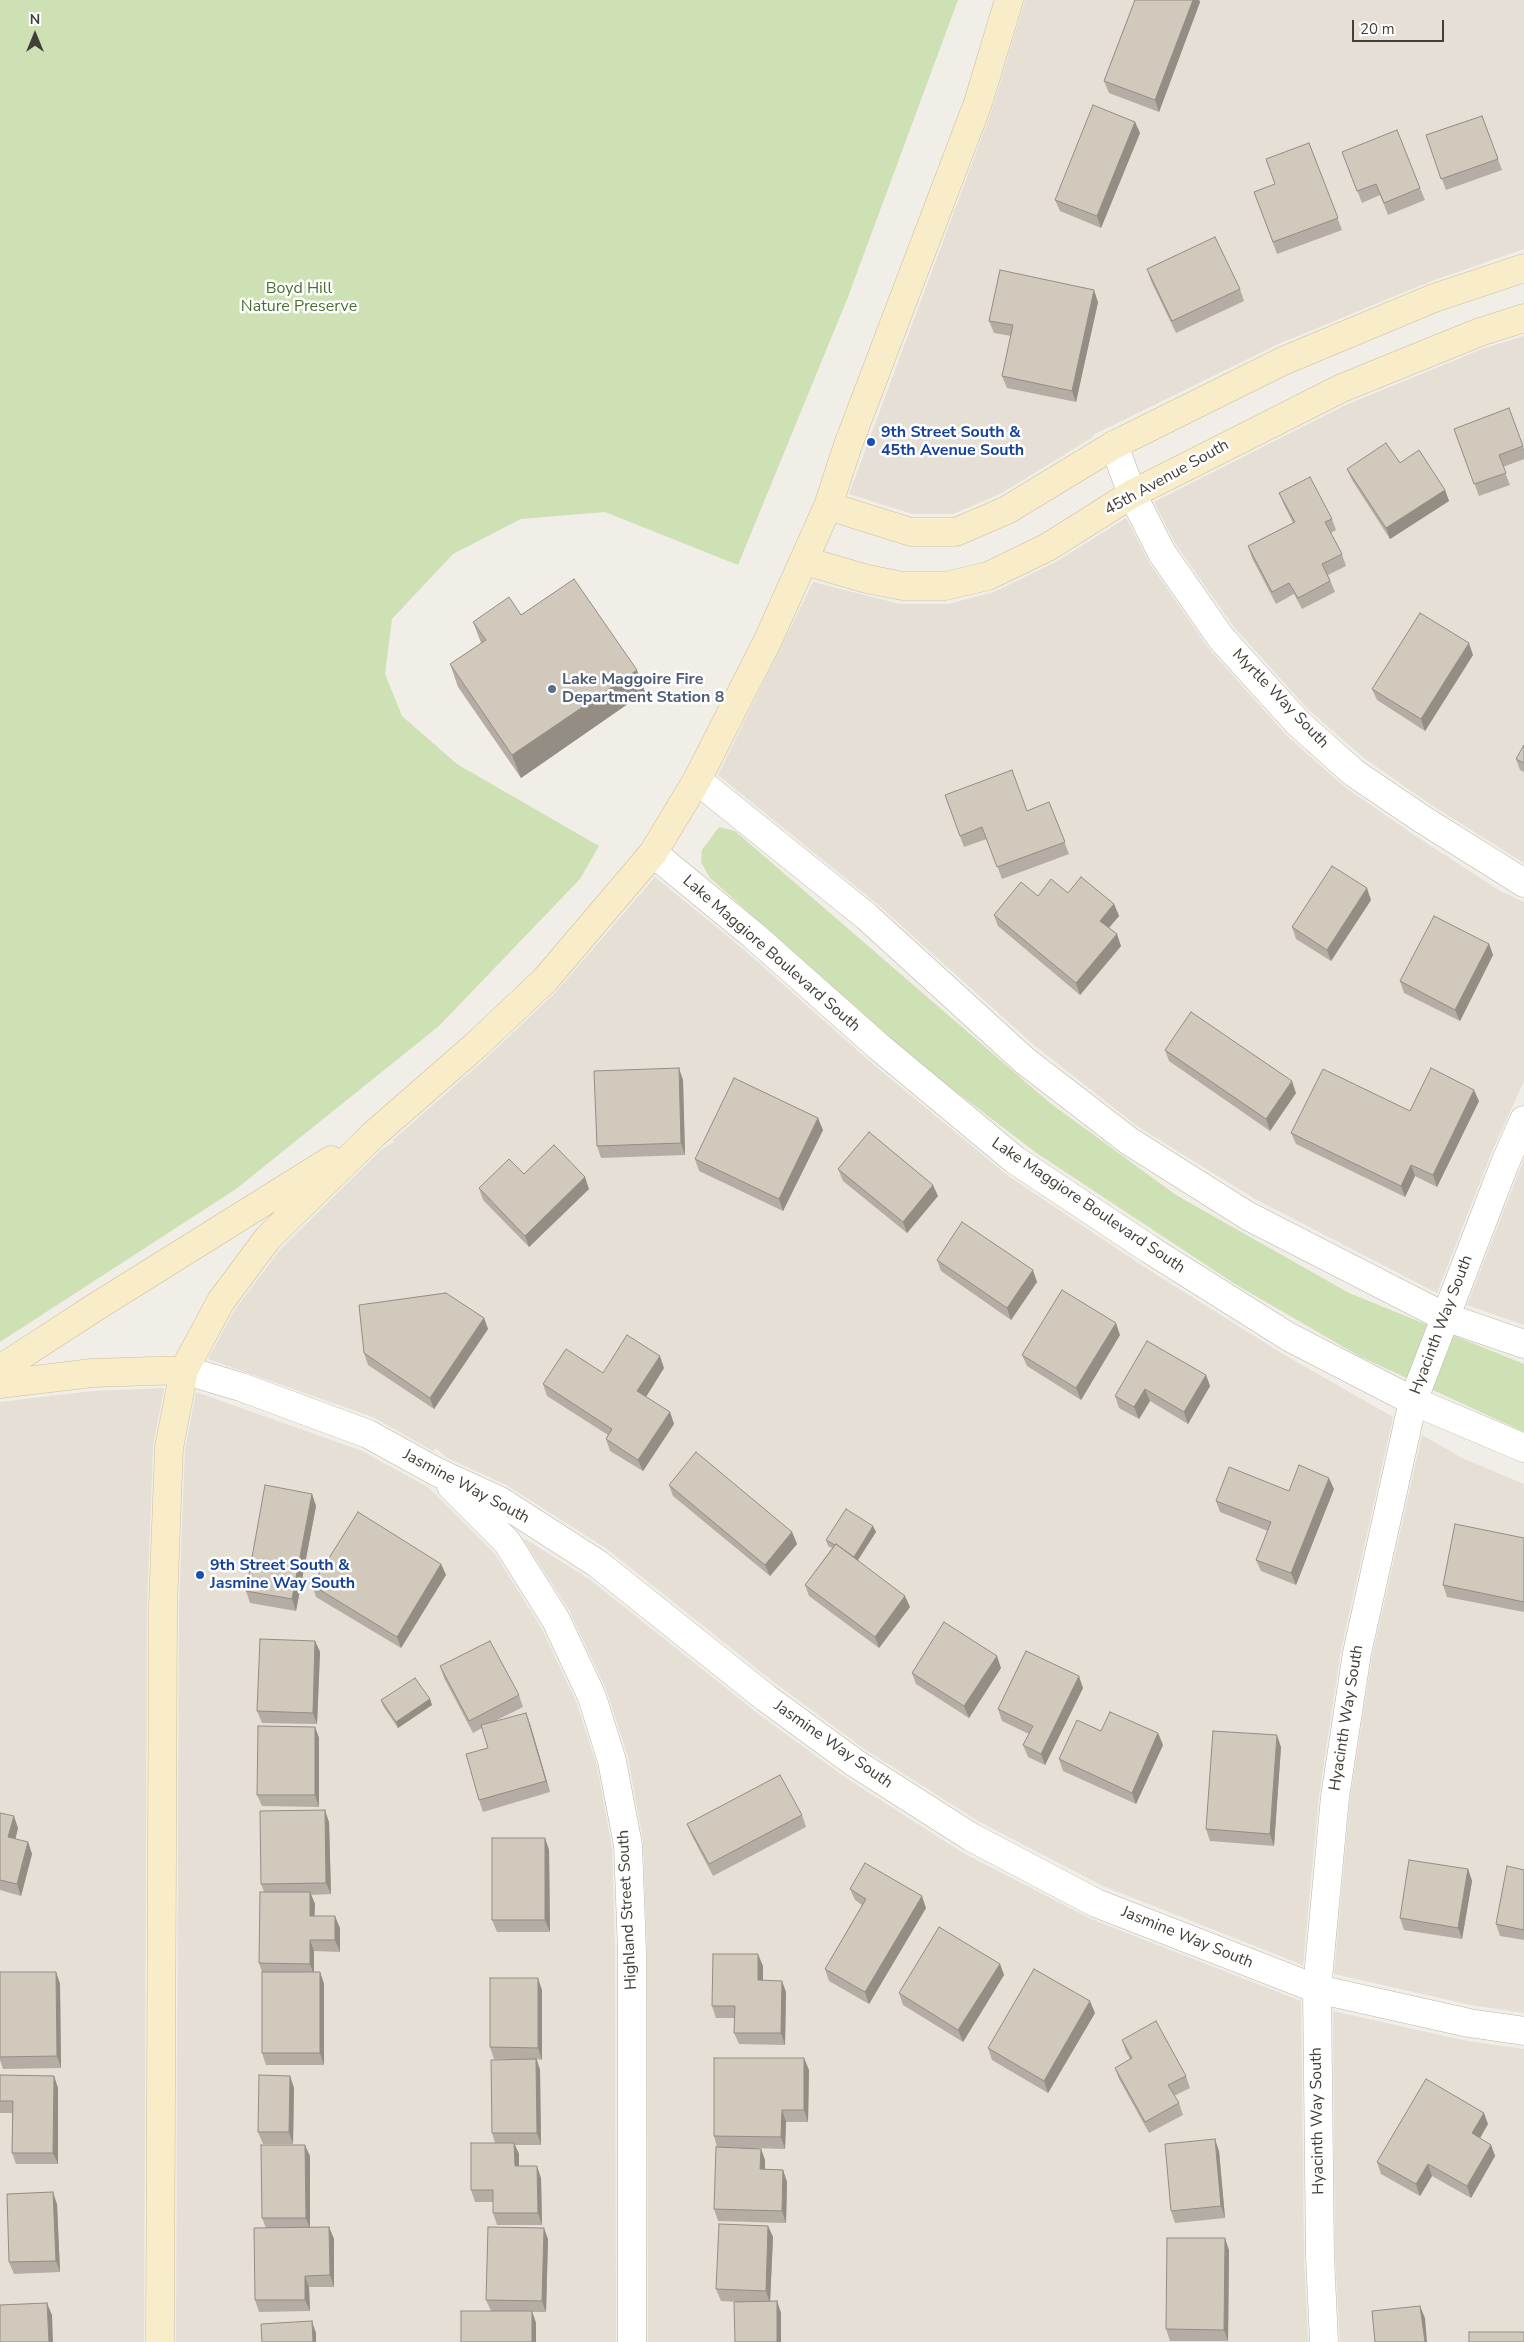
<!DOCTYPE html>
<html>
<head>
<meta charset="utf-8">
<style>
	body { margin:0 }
	#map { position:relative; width:1524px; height:2342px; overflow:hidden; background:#f1eee7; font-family:"Nunito Sans",sans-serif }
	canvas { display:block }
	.north { position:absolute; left:10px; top:10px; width:50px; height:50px; -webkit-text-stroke:4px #fff; paint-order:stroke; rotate:0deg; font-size:14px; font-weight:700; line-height:20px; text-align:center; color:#433e36 }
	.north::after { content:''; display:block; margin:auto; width:18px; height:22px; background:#433e36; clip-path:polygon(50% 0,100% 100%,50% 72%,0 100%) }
	.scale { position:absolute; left:1352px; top:20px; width:92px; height:22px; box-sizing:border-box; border:2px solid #433e36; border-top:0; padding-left:6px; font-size:15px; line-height:18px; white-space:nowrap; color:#433e36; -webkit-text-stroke:4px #fff; paint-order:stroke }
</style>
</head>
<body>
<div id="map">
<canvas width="1524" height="2342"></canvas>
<div class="north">N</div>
<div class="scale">20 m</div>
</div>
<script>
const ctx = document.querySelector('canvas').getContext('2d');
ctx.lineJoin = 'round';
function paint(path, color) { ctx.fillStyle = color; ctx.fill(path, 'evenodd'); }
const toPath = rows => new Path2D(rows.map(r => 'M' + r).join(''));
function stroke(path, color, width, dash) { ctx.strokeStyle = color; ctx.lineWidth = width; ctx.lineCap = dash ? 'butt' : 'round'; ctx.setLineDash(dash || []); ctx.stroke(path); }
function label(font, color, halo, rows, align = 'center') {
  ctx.font = font + ' "Nunito Sans",sans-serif'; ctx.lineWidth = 5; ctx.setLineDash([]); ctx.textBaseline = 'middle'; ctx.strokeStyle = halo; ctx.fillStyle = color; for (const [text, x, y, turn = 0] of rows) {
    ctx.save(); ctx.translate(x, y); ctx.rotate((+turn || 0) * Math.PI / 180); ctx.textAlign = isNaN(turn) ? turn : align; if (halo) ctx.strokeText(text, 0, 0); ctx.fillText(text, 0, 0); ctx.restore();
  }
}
paint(toPath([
	[1025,0,1524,0,1524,249,1429,282,1276,345,1093,435,1093,437,1000,494,953,514,913,514,849,494,992,110],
	[1524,336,1524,863,1430,804,1364,758,1309,710,1233,626,1175,543,1154,502,1348,404,1485,348],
	[1126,518,1150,564,1209,649,1288,737,1346,788,1414,835,1500,891,1524,902,1524,1081,1490,1156,1437,1293,1255,1199,1137,1126,1034,1045,875,902,718,775,813,582,900,604,948,604,994,592,1056,562],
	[655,877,743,949,868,1060,1007,1175,1141,1265,1281,1353,1393,1417,1341,1650,1319,1795,1303,1965,1103,1886,978,1821,863,1748,775,1683,607,1549,508,1486,446,1457,436,1448,433,1451,373,1417,208,1359,234,1311,279,1251,382,1149,394,1142,393,1140,484,1060,555,993],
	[1524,1159,1524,1325,1467,1305],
	[164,1388,153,1447,147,1605,144,2342,0,2342,0,1402,93,1391],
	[196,1392,362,1451,428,1487,495,1554,542,1629,577,1704,597,1766,612,1848,615,1952,616,2342,176,2342,179,1606,185,1450],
	[1422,1435,1462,1458,1524,1484,1524,2013,1471,2005,1334,1974,1350,1799,1372,1657],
	[522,1537,589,1579,757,1713,846,1778,963,1853,1091,1919,1301,2001,1304,2256,1308,2342,648,2342,647,1951,643,1841,628,1757,606,1689,569,1610],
	[1333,2011,1467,2041,1524,2049,1524,2342,1340,2342,1335,2255]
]), '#e5dfd5');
paint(toPath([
	[0,0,958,0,848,297,738,565,605,512,521,519,453,554,392,619,385,674,402,716,457,764,599,846,580,879,439,1026,236,1189,0,1342],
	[719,827,735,831,1050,1103,1176,1195,1349,1293,1524,1364,1524,1432,1359,1356,1235,1284,1038,1154,922,1066,710,878,701,862,702,850]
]), '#cee1b4');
const street = toPath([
	[1114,445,1132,494,1162,553,1221,638,1298,723,1354,773,1422,819,1524,883],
	[697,780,866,916,1024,1060,1129,1141,1248,1216,1445,1317,1524,1344],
	[653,853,753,935,878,1046,1015,1160,1149,1249,1289,1337,1413,1401,1524,1448],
	[184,1370,241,1387,368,1434,437,1472,500,1501,598,1564,766,1698,855,1763,971,1837,1096,1903,1317,1989,1469,2023,1524,2031],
	[451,1486,507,1542,556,1620,592,1697,612,1761,628,1845,632,1951,632,2342],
	[1324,2342,1320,2256,1317,1989,1335,1797,1357,1653,1413,1401,1505,1163,1524,1120]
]);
const secondary = toPath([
	[828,506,911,532,956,532,1007,510,1114,445,1283,361,1434,298,1524,268],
	[805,561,867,579,903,586,945,586,988,576,1048,547,1132,494,1342,388,1480,332,1524,318],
	[0,1369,94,1308,331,1160],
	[0,1384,92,1373,184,1370],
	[160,2342,163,1605,169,1448,184,1370,221,1301,268,1238,373,1135,475,1046,545,980,653,853,697,780,768,640,828,506,848,445,978,103,1009,0]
]);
stroke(street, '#bcb5aa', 29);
stroke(secondary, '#ccbf9b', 29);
stroke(street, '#fff', 28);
stroke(secondary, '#f8ecc9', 28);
paint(toPath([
	[1135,0,1199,0,1200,2,1159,112,1109,93,1104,81],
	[1482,116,1502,170,1446,190,1426,135],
	[1135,122,1140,133,1101,228,1060,211,1055,200],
	[1309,143,1342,230,1277,254,1254,192,1275,184],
	[1342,152,1420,188,1425,200,1388,215,1380,195,1362,203],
	[1147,269,1240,289,1244,301,1176,333,1151,281],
	[1098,302,1076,402,1007,388,1002,376,1011,336,994,333,989,321],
	[1509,408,1524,449,1524,459,1503,467,1510,485,1479,496,1454,429],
	[1400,463,1445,490,1449,501,1390,539,1352,480,1347,469],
	[1279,493,1332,519,1336,530,1331,533,1342,554,1346,566,1328,575,1335,592,1302,609,1294,594,1276,604,1252,558,1248,546,1293,523,1284,505],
	[521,615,645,692,521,778,458,687,450,664,481,643,473,622],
	[1473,655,1425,731,1377,700,1372,689],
	[1524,745,1524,772,1520,770,1516,759],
	[945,795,1027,811,1049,802,1069,854,1002,879,987,839,964,847],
	[1068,893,1114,904,1119,916,1109,928,1121,946,1080,995,998,926,994,915,1038,896],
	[1371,900,1331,961,1296,939,1292,927],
	[1489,944,1493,955,1460,1021,1404,993,1400,981],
	[1165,1050,1296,1093,1270,1131,1169,1061],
	[683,1080,685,1155,601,1158,597,1146],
	[1479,1101,1437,1187,1415,1176,1405,1197,1296,1144,1291,1133,1410,1111],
	[823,1130,783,1211,699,1171,695,1159],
	[838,1169,938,1196,907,1233,843,1181],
	[479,1188,589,1189,529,1247,483,1200],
	[937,1260,1037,1282,1011,1320,941,1271],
	[484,1318,488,1329,434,1409,368,1365,364,1353],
	[1120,1335,1081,1400,1027,1366,1022,1355],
	[664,1368,646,1397,670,1412,674,1424,643,1471,610,1451,606,1439,608,1435,547,1396,543,1384,603,1373],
	[1206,1375,1210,1386,1188,1424,1150,1401,1139,1419,1119,1408,1115,1396],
	[669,1485,792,1532,797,1544,770,1576,673,1496],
	[1334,1489,1296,1585,1261,1571,1256,1560,1268,1531,1220,1512,1216,1501,1289,1491],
	[312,1494,316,1506,296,1611,250,1603,246,1591],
	[873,1526,876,1532,858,1560,910,1607,879,1648,809,1596,805,1585,832,1548,828,1546,826,1540],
	[1524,1538,1524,1612,1447,1597,1443,1585],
	[441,1564,446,1575,401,1648,316,1597,312,1585],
	[315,1641,320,1652,317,1724,262,1723,257,1711],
	[440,1666,519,1695,523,1707,495,1721,530,1724,550,1792,483,1812,479,1800,488,1748,482,1728,473,1733,444,1678],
	[1001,1668,969,1718,916,1684,912,1673],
	[1083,1688,1045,1765,1028,1757,1023,1745,1029,1734,1002,1721,998,1709],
	[430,1699,432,1705,398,1728,383,1706,381,1700],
	[315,1727,319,1738,319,1807,262,1806,257,1795],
	[1101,1731,1158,1733,1163,1745,1136,1804,1063,1771,1059,1759],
	[1281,1747,1274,1846,1210,1841,1206,1829],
	[0,1813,18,1828,15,1839,28,1842,32,1854,21,1896,0,1890],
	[802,1815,806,1827,713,1876,692,1836,687,1824],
	[329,1822,331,1894,311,1895,315,1904,314,1916,340,1928,340,1952,314,1951,314,1972,320,1972,324,1984,324,2065,266,2065,262,2053,262,1972,259,1963,264,1892,261,1884],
	[545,1838,549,1850,550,1932,497,1932,492,1920],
	[1468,1869,1472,1881,1462,1939,1404,1930,1400,1918],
	[1524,1870,1524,1940,1500,1936,1496,1924],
	[850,1889,926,1908,869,2004,829,1981,825,1969,862,1905,855,1900],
	[1000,1964,1004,1975,963,2042,903,2005,899,1993],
	[763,1966,763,1980,786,1992,785,2045,739,2044,734,2033,735,2018,716,2018,712,2006],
	[0,1972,56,1972,60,1984,61,2068,3,2069,0,2060],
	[542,1990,542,2060,537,2059,540,2070,541,2145,515,2145,519,2154,519,2166,541,2178,542,2225,497,2225,493,2213,493,2202,475,2202,471,2190,495,2143,492,2133,509,2059,494,2059,490,2047],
	[1095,2013,1048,2093,992,2060,988,2048],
	[1122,2040,1186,2076,1190,2088,1174,2096,1179,2103,1183,2115,1149,2133,1119,2079,1115,2068,1130,2059,1126,2052],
	[809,2070,808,2122,786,2122,785,2149,752,2148,761,2149,765,2160,765,2169,783,2170,787,2182,786,2223,718,2221,714,2209,717,2147,714,2136],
	[0,2075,54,2076,58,2088,58,2164,16,2164,12,2153,12,2113,0,2113],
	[290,2076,294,2088,293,2144,263,2144,258,2132],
	[1488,2124,1480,2138,1491,2145,1495,2156,1471,2198,1432,2176,1420,2196,1381,2174,1377,2162],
	[1219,2151,1225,2218,1175,2223,1171,2211],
	[310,2156,310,2227,329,2227,334,2239,334,2287,309,2287,310,2311,259,2312,255,2300,266,2228,262,2218],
	[57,2204,60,2272,14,2274,9,2262],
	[768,2226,773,2237,770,2301,777,2301,781,2313,738,2302,721,2301,716,2289],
	[548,2239,546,2312,532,2312,536,2323,491,2311,486,2300],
	[1229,2250,1228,2341,1170,2341,1166,2329]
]), '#b5ada3');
paint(toPath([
	[1193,0,1199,0,1200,2,1159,112,1155,100],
	[1135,122,1140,133,1101,228,1097,216],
	[1094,290,1098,302,1076,402,1072,391],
	[1445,490,1449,501,1390,539,1386,528],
	[1469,643,1473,655,1425,731,1421,719],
	[637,670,645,692,521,778,512,755],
	[1367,888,1371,900,1331,961,1327,950],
	[1114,904,1119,916,1105,932,1100,921],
	[1117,934,1121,946,1080,995,1076,983],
	[1489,944,1493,955,1460,1021,1455,1010],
	[679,1068,683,1080,685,1155,681,1143],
	[1292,1081,1296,1093,1270,1131,1266,1119],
	[1474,1090,1479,1101,1437,1187,1433,1175],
	[818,1118,823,1130,783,1211,779,1199],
	[1411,1165,1415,1176,1405,1197,1401,1186],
	[585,1177,589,1189,529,1247,525,1236],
	[933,1185,938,1196,907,1233,903,1222],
	[1033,1270,1037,1282,1011,1320,1007,1308],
	[484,1318,488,1329,434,1409,430,1398],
	[1116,1323,1120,1335,1081,1400,1076,1388],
	[660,1356,664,1368,642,1403,637,1391],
	[1206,1375,1210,1386,1188,1424,1184,1412],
	[1145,1389,1150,1401,1139,1419,1134,1407],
	[670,1412,674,1424,643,1471,638,1460],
	[1329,1478,1334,1489,1296,1585,1291,1573],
	[312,1494,316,1506,296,1611,292,1599],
	[873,1526,876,1532,856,1563,854,1557],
	[792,1532,797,1544,770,1576,765,1565],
	[441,1564,446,1575,401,1648,397,1637],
	[905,1596,910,1607,879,1648,875,1637],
	[315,1641,320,1652,317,1724,313,1713],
	[997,1656,1001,1668,969,1718,964,1706],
	[1079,1676,1083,1688,1045,1765,1041,1754],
	[430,1699,432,1705,398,1728,396,1722],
	[526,1713,530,1724,550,1792,546,1781],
	[315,1727,319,1738,319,1807,315,1795],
	[1158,1733,1163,1745,1136,1804,1132,1793],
	[1277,1735,1281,1747,1274,1846,1270,1834],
	[325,1810,329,1822,331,1894,326,1883],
	[14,1816,18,1828,13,1849,8,1837],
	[545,1838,549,1850,550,1932,545,1920],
	[28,1842,32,1854,21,1896,17,1884],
	[1468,1869,1472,1881,1462,1939,1458,1928],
	[310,1892,315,1904,314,1928,310,1916],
	[922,1896,926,1908,869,2004,865,1992],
	[335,1916,340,1928,340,1952,335,1940],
	[310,1940,314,1951,314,1975,310,1964],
	[758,1954,763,1966,763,1992,758,1980],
	[1000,1964,1004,1975,963,2042,958,2030],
	[56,1972,60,1984,61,2068,57,2056],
	[320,1972,324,1984,324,2065,320,2053],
	[538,1978,542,1990,542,2060,538,2048],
	[782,1981,786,1992,785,2045,781,2033],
	[1090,2001,1095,2013,1048,2093,1044,2081],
	[804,2058,809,2070,808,2122,804,2110],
	[536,2059,540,2070,541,2145,537,2133],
	[54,2076,58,2088,58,2164,53,2153],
	[290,2076,294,2088,293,2144,289,2132],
	[782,2110,786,2122,785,2149,781,2137],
	[1484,2113,1488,2124,1476,2145,1472,2133],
	[1215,2139,1219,2151,1225,2218,1221,2206],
	[514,2143,519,2154,519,2178,515,2166],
	[305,2145,310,2156,310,2229,306,2218],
	[1491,2145,1495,2156,1471,2198,1467,2186],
	[761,2149,765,2160,765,2181,760,2169],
	[1428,2164,1432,2176,1420,2196,1416,2184],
	[537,2166,541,2178,542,2225,538,2213],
	[783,2170,787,2182,786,2223,782,2211],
	[53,2192,57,2204,60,2272,56,2261],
	[768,2226,773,2237,770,2303,766,2291],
	[329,2227,334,2239,334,2287,330,2275],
	[544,2228,548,2239,546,2312,542,2301],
	[1225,2238,1229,2250,1228,2341,1224,2330],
	[305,2276,309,2287,310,2311,305,2300],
	[777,2301,781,2313,781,2342,777,2342],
	[47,2303,52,2315,53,2342,49,2342],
	[1420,2306,1425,2318,1427,2342,1425,2342],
	[532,2311,536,2323,536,2342,532,2342],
	[312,2321,316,2333,316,2342,313,2342]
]), '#938d84');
const building = toPath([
	[1135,0,1193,0,1155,100,1104,81,1135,0],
	[1093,105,1135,122,1097,216,1055,200,1093,105],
	[1482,116,1498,159,1441,179,1426,135,1482,116],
	[1397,130,1420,188,1384,203,1376,184,1357,191,1342,152,1397,130],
	[1309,143,1338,218,1273,242,1254,192,1275,184,1266,159,1309,143],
	[1215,237,1240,289,1172,321,1147,269,1215,237],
	[1000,270,1094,290,1072,391,1002,376,1013,325,989,321,1000,270],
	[1509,408,1523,446,1499,455,1506,473,1474,484,1454,429,1509,408],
	[1386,443,1400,463,1419,450,1445,490,1386,528,1347,469,1386,443],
	[1310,477,1332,519,1325,522,1342,554,1322,564,1330,581,1298,598,1289,583,1272,592,1248,546,1295,522,1279,493,1310,477],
	[574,579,637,670,512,755,450,664,486,640,473,622,509,597,521,615,574,579],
	[1420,613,1469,643,1421,719,1372,689,1420,613],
	[1524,745,1524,763,1516,759,1524,745],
	[1012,770,1027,811,1049,802,1065,842,997,867,982,827,960,836,945,795,1012,770],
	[1332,866,1367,888,1327,950,1292,927,1332,866],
	[1081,877,1114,904,1100,921,1117,934,1076,983,994,915,1021,882,1038,896,1051,879,1068,893,1081,877],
	[1434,916,1489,944,1455,1010,1400,981,1434,916],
	[1191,1012,1292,1081,1266,1119,1165,1050,1191,1012],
	[679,1068,681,1143,597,1146,594,1071,679,1068],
	[1431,1068,1474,1090,1433,1175,1411,1165,1401,1186,1291,1133,1323,1069,1410,1111,1431,1068],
	[734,1078,818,1118,779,1199,695,1159,734,1078],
	[869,1132,933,1185,903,1222,838,1169,869,1132],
	[554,1145,585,1177,525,1236,479,1188,509,1159,524,1174,554,1145],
	[962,1222,1033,1270,1007,1308,937,1260,962,1222],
	[1062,1290,1116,1323,1076,1388,1022,1355,1062,1290],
	[446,1293,484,1318,430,1398,364,1353,359,1305,446,1293],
	[627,1335,660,1356,637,1391,670,1412,638,1460,606,1439,612,1429,543,1384,566,1349,603,1373,627,1335],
	[1147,1341,1206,1375,1184,1412,1145,1389,1134,1407,1115,1396,1147,1341],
	[696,1452,792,1532,765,1565,669,1485,696,1452],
	[1299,1465,1329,1478,1291,1573,1256,1560,1271,1522,1216,1501,1229,1467,1289,1491,1299,1465],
	[265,1485,312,1494,292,1599,246,1591,265,1485],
	[846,1509,873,1526,854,1557,836,1544,835,1545,826,1540,846,1509],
	[358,1512,441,1564,397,1637,312,1585,358,1512],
	[1455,1524,1524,1538,1524,1602,1443,1585,1455,1524],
	[836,1544,905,1596,875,1637,805,1585,836,1544],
	[944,1622,997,1656,964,1706,912,1673,944,1622],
	[260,1639,315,1641,313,1713,257,1711,260,1639],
	[490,1641,519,1695,469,1721,440,1666,490,1641],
	[1026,1651,1079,1676,1041,1754,1023,1745,1033,1726,998,1709,1026,1651],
	[415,1678,430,1699,396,1722,381,1700,415,1678],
	[1110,1712,1158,1733,1132,1793,1059,1759,1077,1720,1101,1731,1110,1712],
	[526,1713,546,1781,479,1800,466,1754,488,1748,481,1725,526,1713],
	[258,1726,315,1727,315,1795,257,1795,258,1726],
	[1213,1731,1277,1735,1270,1834,1206,1829,1213,1731],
	[780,1775,802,1815,709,1864,687,1824,780,1775],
	[325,1810,326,1883,261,1884,260,1811,325,1810],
	[0,1813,14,1816,8,1837,28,1842,17,1884,0,1880,0,1813],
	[492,1838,545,1838,545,1920,492,1920,492,1838],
	[1409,1860,1468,1869,1458,1928,1400,1918,1409,1860],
	[865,1863,922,1896,865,1992,825,1969,866,1899,850,1889,865,1863],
	[1507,1866,1524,1870,1524,1930,1496,1924,1507,1866],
	[260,1892,310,1892,310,1916,335,1916,335,1940,310,1940,310,1964,259,1963,260,1892],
	[939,1927,1000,1964,958,2030,899,1993,939,1927],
	[713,1954,758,1954,758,1980,782,1981,781,2033,734,2033,735,2006,712,2006,713,1954],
	[1034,1969,1090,2001,1044,2081,988,2048,1034,1969],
	[0,1972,56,1972,57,2056,0,2057,0,1972],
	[262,1972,320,1972,320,2053,262,2053,262,1972],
	[490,1978,538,1978,538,2048,490,2047,490,1978],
	[1156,2021,1186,2076,1168,2085,1179,2103,1145,2122,1115,2068,1132,2058,1122,2040,1156,2021],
	[714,2058,804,2058,804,2110,782,2110,781,2137,714,2136,714,2058],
	[536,2059,537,2133,492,2133,491,2060,536,2059],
	[0,2075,54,2076,53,2153,12,2153,13,2101,0,2101,0,2075],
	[259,2075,290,2076,289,2132,258,2132,259,2075],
	[1426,2079,1484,2113,1472,2133,1491,2145,1467,2186,1428,2164,1416,2184,1377,2162,1426,2079],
	[1215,2139,1221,2206,1171,2211,1165,2144,1215,2139],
	[471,2143,514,2143,515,2166,537,2166,538,2213,493,2213,493,2190,471,2190,471,2143],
	[261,2145,305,2145,306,2218,262,2218,261,2145],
	[716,2147,761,2149,760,2169,783,2170,782,2211,714,2209,716,2147],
	[53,2192,56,2261,9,2262,7,2194,53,2192],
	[719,2224,768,2226,766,2291,716,2289,719,2224],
	[329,2227,330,2275,305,2276,305,2300,255,2300,254,2228,329,2227],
	[488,2227,544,2228,542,2301,486,2300,488,2227],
	[1167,2238,1225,2238,1224,2330,1166,2329,1167,2238],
	[777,2301,777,2342,735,2342,734,2302,777,2301],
	[47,2303,49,2342,0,2342,0,2305,47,2303],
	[1420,2306,1425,2342,1375,2342,1372,2311,1420,2306],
	[461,2311,532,2311,532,2342,461,2342,461,2311],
	[312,2321,313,2342,262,2342,261,2324,312,2321],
	[1469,2332,1524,2332,1524,2342,1469,2342,1469,2332]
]);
paint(building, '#d2c9bd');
stroke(building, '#938d84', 1);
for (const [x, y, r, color] of [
	[871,442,5,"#1a4fb4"],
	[552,689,5,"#5c6f8a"],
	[200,1575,5,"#1a4fb4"]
]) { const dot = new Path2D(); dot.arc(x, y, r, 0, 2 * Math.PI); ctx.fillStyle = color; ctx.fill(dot); stroke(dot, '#fff', 2); }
label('16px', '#496f30', '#fff', [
	["Boyd Hill",299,289],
	["Nature Preserve",299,307]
]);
label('bold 16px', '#164399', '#fff', [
	["9th Street South &",881,433],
	["45th Avenue South",881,451],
	["9th Street South &",210,1566],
	["Jasmine Way South",210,1584]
], 'left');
label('16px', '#433e36', '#fff', [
	["45th Avenue South",1167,478,-29],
	["Myrtle Way South",1280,699,46],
	["Lake Maggiore Boulevard South",771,954,41],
	["Lake Maggiore Boulevard South",1088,1206,34],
	["Hyacinth Way South",1442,1325,-69],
	["Jasmine Way South",466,1487,28],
	["Hyacinth Way South",1347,1718,-81],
	["Jasmine Way South",833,1745,35],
	["Highland Street South",628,1910,-93],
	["Jasmine Way South",1187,1938,22],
	["Hyacinth Way South",1318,2121,-91]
]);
label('bold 16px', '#4e5e75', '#fff', [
	["Lake Maggoire Fire",562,680],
	["Department Station 8",562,698]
], 'left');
</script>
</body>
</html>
